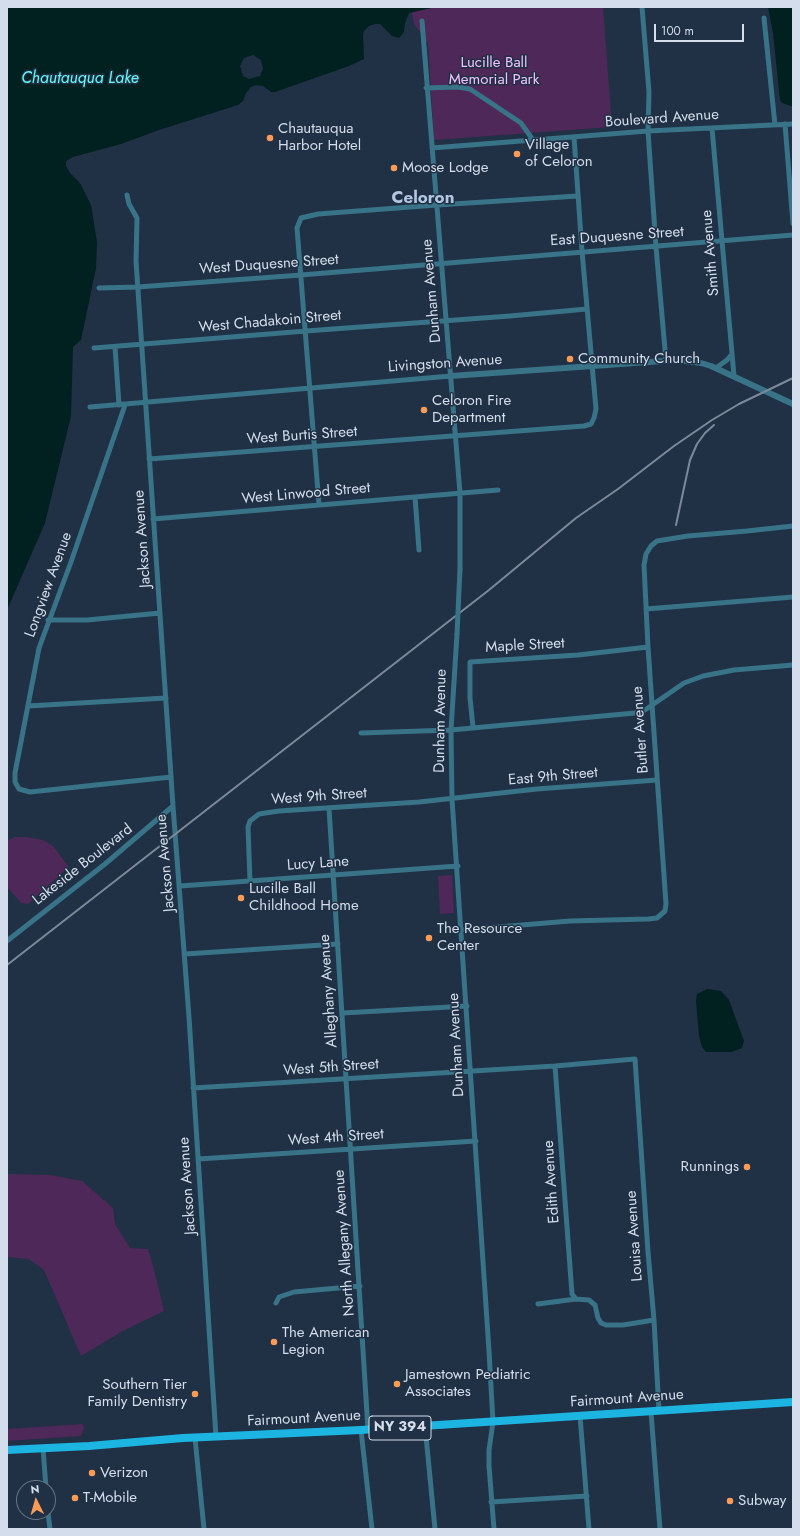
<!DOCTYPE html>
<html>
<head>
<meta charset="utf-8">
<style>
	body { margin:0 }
	#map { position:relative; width:800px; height:1536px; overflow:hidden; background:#203045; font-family:Jost,sans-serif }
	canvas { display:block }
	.frame { position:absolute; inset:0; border:8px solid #d3ddeb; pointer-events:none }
	.north { position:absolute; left:16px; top:1480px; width:40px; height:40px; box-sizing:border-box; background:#203045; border:1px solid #687587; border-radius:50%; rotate:355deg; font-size:11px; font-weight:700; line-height:16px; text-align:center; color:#d3ddeb }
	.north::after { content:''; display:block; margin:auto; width:14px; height:18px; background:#fe9c57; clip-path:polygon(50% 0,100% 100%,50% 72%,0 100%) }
	.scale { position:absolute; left:654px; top:24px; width:90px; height:18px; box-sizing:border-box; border:2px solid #d3ddeb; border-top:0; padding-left:5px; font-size:12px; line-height:14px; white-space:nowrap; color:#d3ddeb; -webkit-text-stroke:3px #203045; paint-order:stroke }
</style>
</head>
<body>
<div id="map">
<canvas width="800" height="1536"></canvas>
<div class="frame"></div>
<div class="north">N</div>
<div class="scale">100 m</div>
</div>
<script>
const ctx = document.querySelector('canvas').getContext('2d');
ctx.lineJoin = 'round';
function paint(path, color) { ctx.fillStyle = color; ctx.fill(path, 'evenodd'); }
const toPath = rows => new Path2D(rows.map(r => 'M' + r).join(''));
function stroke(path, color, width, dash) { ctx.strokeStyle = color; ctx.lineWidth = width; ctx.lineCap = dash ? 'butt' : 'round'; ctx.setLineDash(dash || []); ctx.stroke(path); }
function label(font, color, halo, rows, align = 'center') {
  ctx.font = font + ' Jost,sans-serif'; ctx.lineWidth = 3; ctx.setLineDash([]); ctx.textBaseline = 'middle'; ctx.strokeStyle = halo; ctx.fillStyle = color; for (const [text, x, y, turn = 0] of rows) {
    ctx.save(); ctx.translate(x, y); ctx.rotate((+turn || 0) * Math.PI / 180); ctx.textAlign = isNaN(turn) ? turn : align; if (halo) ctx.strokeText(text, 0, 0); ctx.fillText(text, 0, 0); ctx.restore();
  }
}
paint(toPath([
	[436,7,603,7,612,127,434,140,428,43,414,24,412,12],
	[15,837,26,837,43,840,53,846,69,867,28,904,21,903,7,887,7,841],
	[452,875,454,913,440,914,438,876],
	[7,1174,50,1175,82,1181,113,1208,115,1224,130,1248,148,1249,155,1273,164,1311,123,1331,81,1356,44,1270,29,1259,7,1257],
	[83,1424,84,1429,81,1436,7,1441,7,1429]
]), '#4e2858');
paint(toPath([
	[7,7,436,7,409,13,405,23,404,32,399,38,392,36,380,24,375,24,369,26,364,31,363,35,364,59,349,66,275,92,271,92,263,86,256,85,251,87,246,93,243,101,238,105,159,130,121,144,73,157,66,161,66,166,70,173,80,183,91,205,97,242,96,268,81,340,73,347,71,416,45,523,7,610],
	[253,55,261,60,263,69,260,76,249,79,243,76,240,66,244,58],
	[768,7,793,7,793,106,791,106,782,103,780,100,773,33],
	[707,989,721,991,729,1000,744,1041,742,1048,731,1052,706,1052,702,1047,699,1036,696,1001,697,994]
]), '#012120');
stroke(toPath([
	[642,7,649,92,648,131,656,247,666,361],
	[764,18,775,125],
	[422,21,460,493,460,569],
	[426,88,458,87,470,89,521,123,533,140],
	[785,124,793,224],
	[712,128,734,376],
	[432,148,648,131,793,124],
	[127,195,129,204,137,218,136,261,173,806,189,1017,216,1437],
	[99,288,138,287,301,275,793,235],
	[115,347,119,405],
	[94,348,306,331,510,316,587,309],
	[716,368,727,360,732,354],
	[125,405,71,562,39,648,15,773,15,782,19,789,30,792,171,777],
	[90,407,451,376],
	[149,459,584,426,591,424,594,418,596,409,582,251,574,137],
	[415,497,419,550],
	[319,505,297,228,301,218,318,214,437,205,578,196],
	[153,519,498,490],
	[646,609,793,597],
	[48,620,87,620,160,613],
	[457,634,451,730,452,799,489,1351,493,1422,489,1450,489,1466,494,1529],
	[28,706,166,698],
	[473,727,470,698,470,662,578,655,648,647],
	[361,733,451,730,635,713,645,710,684,683,703,676,734,670,793,665],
	[329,808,368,1430],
	[250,881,248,827,250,821,259,814,279,811,419,802,537,789,657,780],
	[180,886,458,866],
	[462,930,570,921,648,919,657,918,665,911,666,904,648,647,644,565,646,554,651,546,657,541,688,536,747,531,793,526],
	[7,941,105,864,173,806],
	[185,954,338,944],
	[343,1013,467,1006],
	[555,1066,572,1294,576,1299],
	[193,1088,555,1066,635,1059,648,1252,654,1320,659,1411],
	[198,1159,476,1141],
	[276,1303,279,1297,294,1292,360,1286],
	[538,1304,576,1299,589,1300,595,1305,598,1318,601,1323,606,1325,623,1325,654,1320],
	[651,1412,660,1529],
	[580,1416,589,1529],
	[425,1426,435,1529],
	[361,1430,372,1529],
	[195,1438,204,1529],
	[43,1448,46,1488],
	[491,1502,587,1496],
	[48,1512,50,1529]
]), '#387388', 5);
stroke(toPath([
	[451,376,678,360,701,363,711,366,793,404]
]), '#387388', 6);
stroke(toPath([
	[7,1450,89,1446,183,1438,361,1430,793,1402]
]), '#1cb5e2', 8);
stroke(toPath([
	[676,525,690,460,697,444,705,433,714,425],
	[7,965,489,590,576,518,618,489,674,446,712,420,739,404,793,378]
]), '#7c899a', 2);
stroke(toPath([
	[457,634,460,569]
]), '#387388', 5);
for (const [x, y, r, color] of [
	[270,138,4,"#fe9c57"],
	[517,154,4,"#fe9c57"],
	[394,168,4,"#fe9c57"],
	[570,359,4,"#fe9c57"],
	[424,410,4,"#fe9c57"],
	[241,898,4,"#fe9c57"],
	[429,938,4,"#fe9c57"],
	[747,1167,4,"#fe9c57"],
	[274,1342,4,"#fe9c57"],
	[397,1384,4,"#fe9c57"],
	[195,1394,4,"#fe9c57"],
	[92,1473,4,"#fe9c57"],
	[75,1498,4,"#fe9c57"],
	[730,1501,4,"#fe9c57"]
]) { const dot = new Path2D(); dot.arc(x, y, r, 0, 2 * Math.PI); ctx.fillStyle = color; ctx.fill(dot); stroke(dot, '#203045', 1.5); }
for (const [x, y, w] of [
	[400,1428,62]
]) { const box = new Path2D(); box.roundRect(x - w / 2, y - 12, w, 24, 3); ctx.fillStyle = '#203045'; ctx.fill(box); stroke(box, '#d3ddeb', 1); }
label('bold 14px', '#d3ddeb', null, [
	["NY 394",400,1428]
]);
label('15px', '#f2c0ff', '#203045', [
	["Lucille Ball",494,63],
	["Memorial Park",494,80]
]);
label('15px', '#d3ddeb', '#203045', [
	["Boulevard Avenue",662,119,-4],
	["East Duquesne Street",617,237,-4],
	["Smith Avenue",711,253,-95],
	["West Duquesne Street",269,265,-4],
	["Dunham Avenue",432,291,-95],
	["West Chadakoin Street",270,322,-5],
	["Livingston Avenue",445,364,-4],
	["West Burtis Street",302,436,-4],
	["West Linwood Street",306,494,-5],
	["Jackson Avenue",143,539,-94],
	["Longview Avenue",49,585,-70],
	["Maple Street",525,646,-3],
	["Dunham Avenue",441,721,-89],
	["Butler Avenue",641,730,-94],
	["East 9th Street",553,777,-5],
	["West 9th Street",319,797,-4],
	["Jackson Avenue",166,863,-95],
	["Lucy Lane",318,864,-4],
	["Lakeside Boulevard",83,865,-38],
	["Alleghany Avenue",329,991,-94],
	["Dunham Avenue",457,1045,-93],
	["West 5th Street",331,1068,-4],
	["West 4th Street",336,1138,-4],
	["Edith Avenue",552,1182,-94],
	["Jackson Avenue",188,1186,-94],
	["Louisa Avenue",635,1236,-94],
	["North Allegany Avenue",345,1243,-94],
	["Fairmount Avenue",627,1399,-4],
	["Fairmount Avenue",304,1419,-3]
]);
label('15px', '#d3ddeb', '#203045', [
	["Chautauqua",278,129],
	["Harbor Hotel",278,146],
	["Village",525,145],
	["of Celoron",525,162],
	["Moose Lodge",402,168],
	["Community Church",578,359],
	["Celoron Fire",432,401],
	["Department",432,418],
	["Lucille Ball",249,889],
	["Childhood Home",249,906],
	["The Resource",437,929],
	["Center",437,946],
	["Runnings",739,1167,"right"],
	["The American",282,1333],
	["Legion",282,1350],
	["Jamestown Pediatric",405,1375],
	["Associates",405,1392],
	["Southern Tier",187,1385,"right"],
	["Family Dentistry",187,1402,"right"],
	["Verizon",100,1473],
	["T-Mobile",83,1498],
	["Subway",738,1501]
], 'left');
label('italic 16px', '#67f9f5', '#203045', [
	["Chautauqua Lake",80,79]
]);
label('bold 17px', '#b2c6e1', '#203045', [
	["Celoron",423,199]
]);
</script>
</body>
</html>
